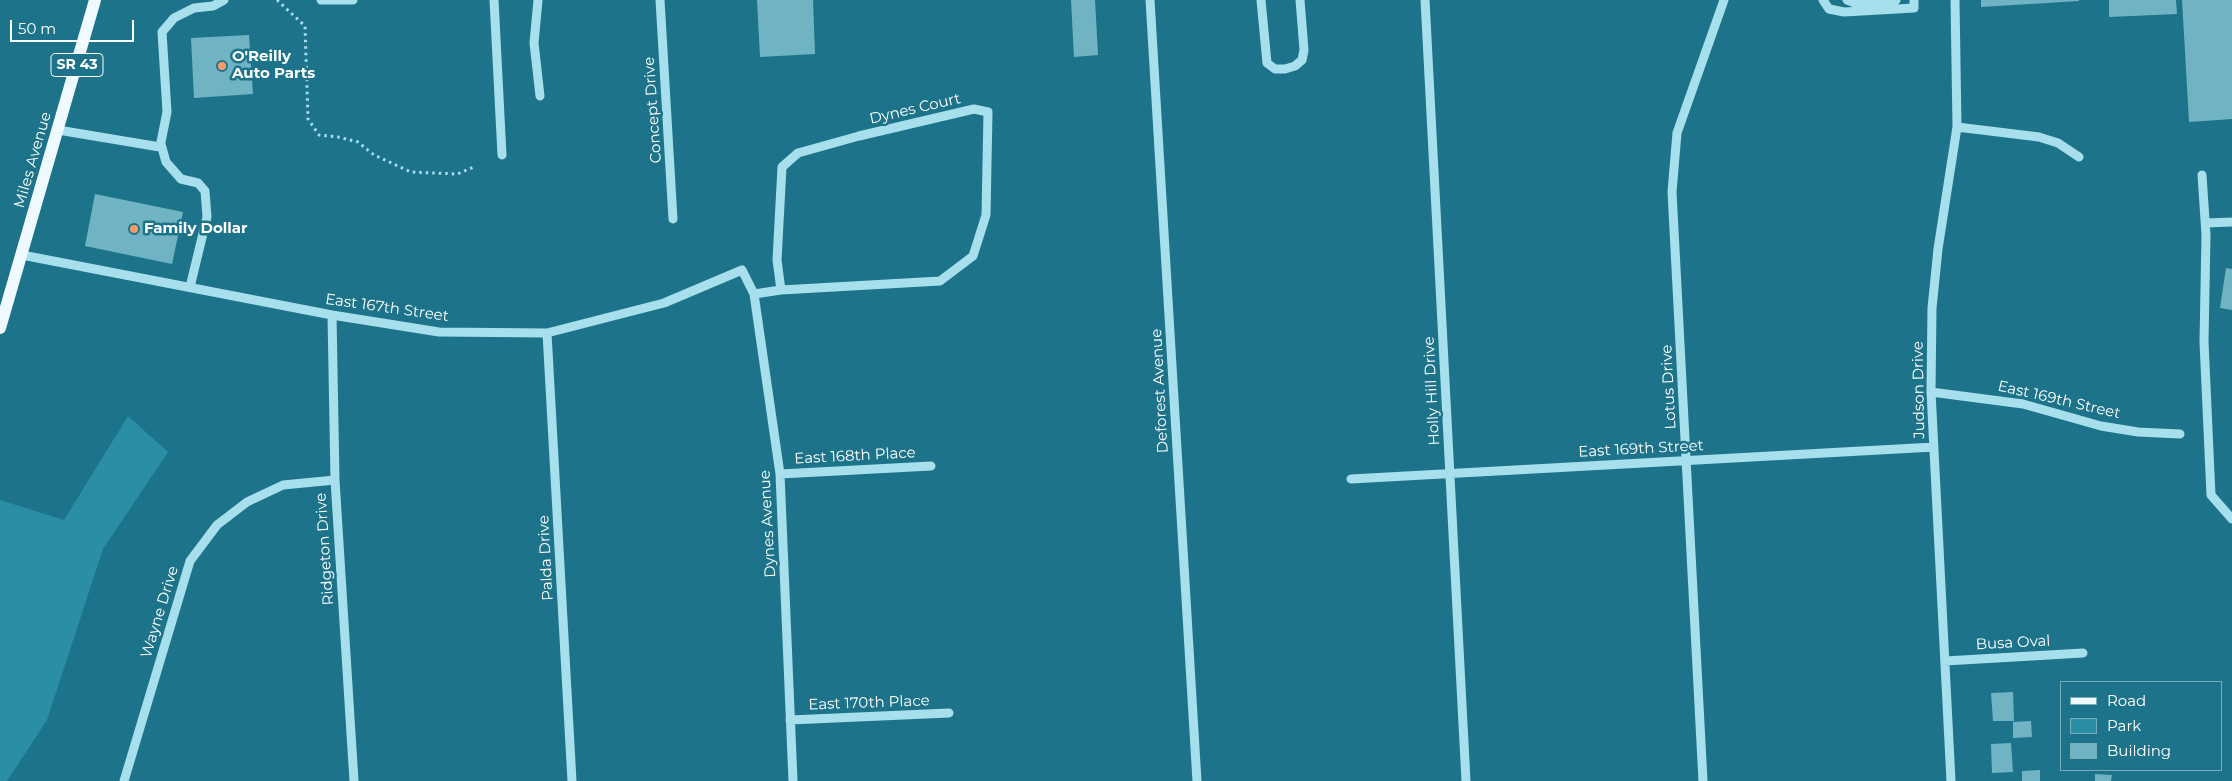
<!DOCTYPE html>
<html>
<head>
<meta charset="utf-8">
<style>
	body { margin:0 }
	#map { position:relative; width:2232px; height:781px; overflow:hidden; background:#1d748a; font-family:Montserrat,sans-serif }
	canvas { display:block }
	.legend { position:absolute; left:2060px; top:681px; width:162px; height:90px; box-sizing:border-box; background:#1d748a; border:1px solid #77acb9; margin:0; padding:6px 9px; list-style:none; font-size:15px; color:#fff }
	.legend li { display:flex; align-items:center; gap:10px; height:25px }
	.legend b { width:25px; border:1px solid #77acb9 }
	.scale { position:absolute; left:10px; top:20px; width:124px; height:22px; box-sizing:border-box; border:2px solid #fff; border-top:0; padding-left:6px; font-size:15px; line-height:18px; white-space:nowrap; color:#fff; -webkit-text-stroke:4px #1d748a; paint-order:stroke }
</style>
</head>
<body>
<div id="map">
<canvas width="2232" height="781"></canvas>
<ul class="legend">
<li><b style="height:6px;background:#eefaff"></b>Road</li>
<li><b style="height:14px;background:#2a8ea4"></b>Park</li>
<li><b style="height:14px;background:#70b4c4"></b>Building</li>
</ul>
<div class="scale">50 m</div>
</div>
<script>
const ctx = document.querySelector('canvas').getContext('2d');
ctx.lineJoin = 'round';
function paint(path, color) { ctx.fillStyle = color; ctx.fill(path, 'evenodd'); }
const toPath = rows => new Path2D(rows.map(r => 'M' + r).join(''));
function stroke(path, color, width, dash) { ctx.strokeStyle = color; ctx.lineWidth = width; ctx.lineCap = dash ? 'butt' : 'round'; ctx.setLineDash(dash || []); ctx.stroke(path); }
function label(font, color, halo, rows, align = 'center') {
  ctx.font = font + ' Montserrat,sans-serif'; ctx.lineWidth = 5; ctx.setLineDash([]); ctx.textBaseline = 'middle'; ctx.strokeStyle = halo; ctx.fillStyle = color; for (const [text, x, y, turn = 0] of rows) {
    ctx.save(); ctx.translate(x, y); ctx.rotate((+turn || 0) * Math.PI / 180); ctx.textAlign = isNaN(turn) ? turn : align; if (halo) ctx.strokeText(text, 0, 0); ctx.fillText(text, 0, 0); ctx.restore();
  }
}
paint(toPath([
	[128,416,168,452,103,549,47,720,7,781,0,781,0,500,64,520]
]), '#2a8ea4');
paint(toPath([
	[757,0,813,0,815,54,760,57],
	[1071,0,1095,0,1098,55,1074,57],
	[1981,0,2079,0,2079,1,1981,7],
	[2109,0,2176,0,2177,14,2109,17],
	[2182,0,2232,0,2232,119,2189,122],
	[249,35,253,94,194,98,191,38],
	[95,194,183,212,172,264,85,246],
	[2226,268,2232,269,2232,310,2220,308],
	[2013,692,2014,721,1993,721,1991,693],
	[2031,721,2032,737,2013,738,2013,722],
	[2011,743,2013,772,1992,773,1991,744],
	[2040,770,2040,781,2022,781,2022,771],
	[2095,774,2112,775,2111,781,2095,781]
]), '#70b4c4');
stroke(toPath([
	[277,0,305,26,308,119,319,135,338,137,358,142,374,155,411,172,457,174,474,167]
]), '#a8dfec', 3, [2.5, 4]);
stroke(toPath([
	[321,0,353,0],
	[494,0,502,155],
	[538,0,534,43,540,96],
	[660,0,673,219],
	[1150,0,1197,781],
	[1261,0,1267,63,1275,69,1285,69,1295,66,1302,60,1304,50,1300,0],
	[1425,0,1466,781],
	[1823,0,1829,9,1844,12,1914,8,1914,0],
	[1847,0,1855,3,1893,2,1896,0],
	[1957,127,2039,137,2058,143,2079,157],
	[58,130,160,147,167,112,162,32,174,18,194,8,213,6,224,0],
	[161,144,166,162,181,179,198,183,205,191,207,217,190,287],
	[2202,175,2206,235,2204,342,2211,495,2232,519],
	[2206,223,2232,222],
	[22,255,332,315,439,332,547,333,664,303,742,270,754,294,780,474,793,781],
	[754,294,781,290,940,281,973,256,986,215,988,112,974,109,859,136,798,153,782,167,777,260,781,290],
	[332,315,335,480,354,781],
	[547,333,572,781],
	[1931,392,2023,404,2101,426,2138,432,2180,434],
	[780,474,931,466],
	[1351,479,1934,447],
	[1945,661,2083,653],
	[790,720,949,713],
	[124,781,190,561,217,525,247,502,283,485,335,480],
	[1703,781,1672,192,1677,133,1724,0],
	[1951,781,1931,392,1932,308,1938,249,1957,127,1955,0]
]), '#a8dfec', 9);
stroke(toPath([
	[0,328,95,0]
]), '#eefaff', 12);
for (const [x, y, r, color] of [
	[222,66,5,"#fb9a67"],
	[134,229,5,"#fb9a67"]
]) { const dot = new Path2D(); dot.arc(x, y, r, 0, 2 * Math.PI); ctx.fillStyle = color; ctx.fill(dot); stroke(dot, '#1d748a', 2); }
for (const [x, y, w] of [
	[77,65,52]
]) { const box = new Path2D(); box.roundRect(x - w / 2, y - 11.5, w, 23, 4); ctx.fillStyle = '#1d748a'; ctx.fill(box); stroke(box, '#fff', 1); }
label('bold 14px', '#fff', null, [
	["SR 43",77,65]
]);
label('bold 15px', '#fff', '#1d748a', [
	["O'Reilly",232,57],
	["Auto Parts",232,74],
	["Family Dollar",144,229]
], 'left');
label('15px', '#fff', '#1d748a', [
	["Dynes Court",915,109,-13],
	["Concept Drive",653,110,-94],
	["Miles Avenue",33,160,-74],
	["East 167th Street",387,308,8],
	["Lotus Drive",1669,387,-93],
	["Judson Drive",1919,390,-91],
	["Deforest Avenue",1160,391,-93],
	["Holly Hill Drive",1432,391,-93],
	["East 169th Street",2059,400,13],
	["East 169th Street",1641,449,-3],
	["East 168th Place",855,456,-3],
	["Dynes Avenue",768,524,-93],
	["Ridgeton Drive",325,549,-94],
	["Palda Drive",546,558,-93],
	["Wayne Drive",160,612,-73],
	["Busa Oval",2013,643,-3],
	["East 170th Place",869,703,-2]
]);
</script>
</body>
</html>
